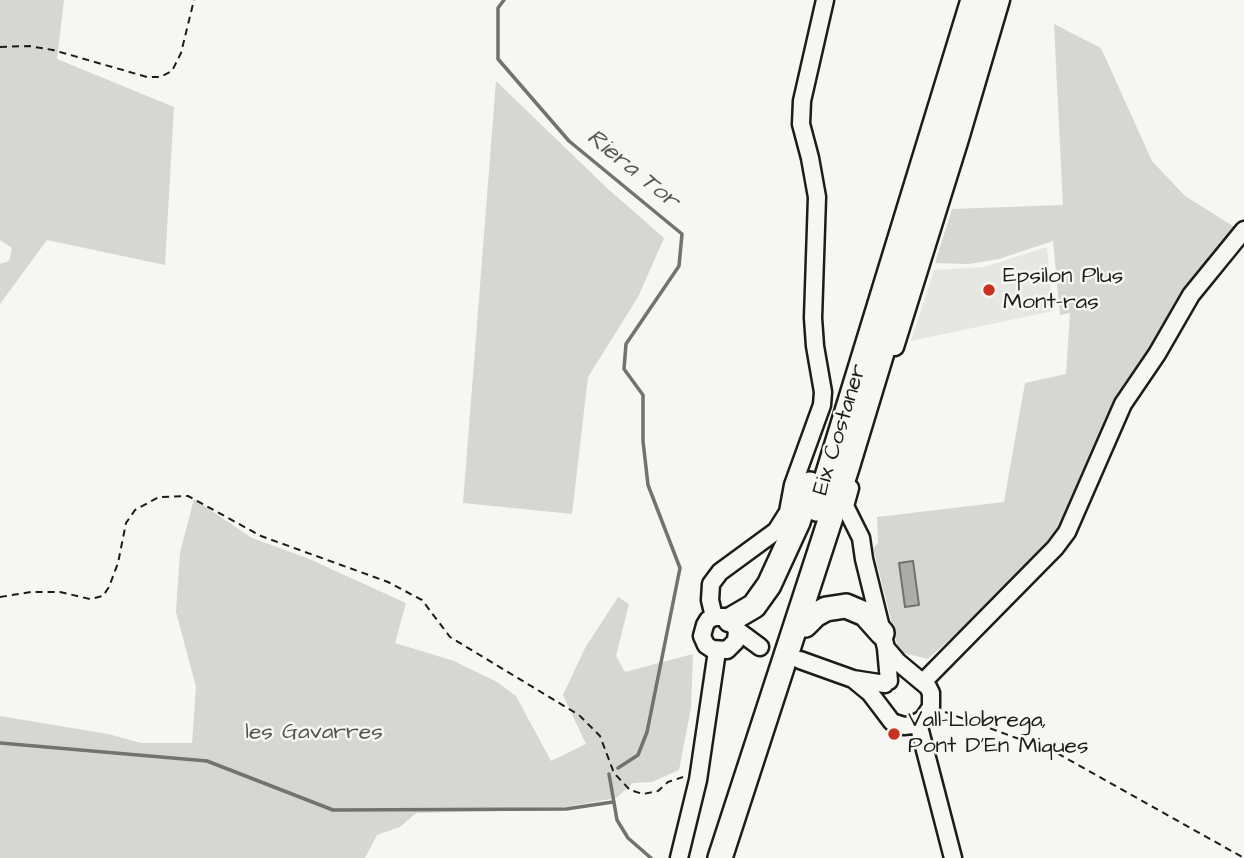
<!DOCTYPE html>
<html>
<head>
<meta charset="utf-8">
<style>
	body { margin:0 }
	canvas { display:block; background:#f6f6f2 }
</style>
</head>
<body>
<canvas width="1244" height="858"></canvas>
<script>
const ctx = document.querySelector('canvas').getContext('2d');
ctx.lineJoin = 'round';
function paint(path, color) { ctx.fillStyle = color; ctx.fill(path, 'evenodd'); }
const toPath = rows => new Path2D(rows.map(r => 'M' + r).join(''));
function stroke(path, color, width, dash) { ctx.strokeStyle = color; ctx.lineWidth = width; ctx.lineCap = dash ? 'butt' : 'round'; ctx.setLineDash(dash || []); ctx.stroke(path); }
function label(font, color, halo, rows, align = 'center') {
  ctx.font = font + ' "Architects Daughter",sans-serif'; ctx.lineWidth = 5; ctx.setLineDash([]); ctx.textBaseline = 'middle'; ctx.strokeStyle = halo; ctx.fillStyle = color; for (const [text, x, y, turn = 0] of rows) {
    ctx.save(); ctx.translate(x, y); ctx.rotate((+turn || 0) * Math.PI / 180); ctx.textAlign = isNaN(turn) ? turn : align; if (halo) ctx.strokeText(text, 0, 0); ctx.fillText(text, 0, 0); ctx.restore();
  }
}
paint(toPath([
	[1047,247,1053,311,911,341,934,270,984,267]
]), '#e6e6e2');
paint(toPath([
	[0,0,64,0,57,59,174,107,165,265,47,240,0,304,0,264,9,261,12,248,0,240],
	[1054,24,1101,48,1152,161,1185,196,1236,228,1100,437,1086,473,1063,520,1017,580,928,659,903,653,898,648,873,548,878,543,877,517,1004,502,1025,383,1066,374,1070,313,1060,315,1053,241,999,259,969,264,935,263,952,209,1063,205],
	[496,81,608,189,664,238,638,297,588,377,572,514,463,503],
	[194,499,252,538,307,558,406,603,395,643,454,661,497,682,516,696,551,761,586,744,563,695,585,648,618,597,629,604,616,656,625,672,693,654,691,708,679,770,652,782,633,783,616,798,549,810,416,813,400,827,377,835,365,858,0,858,0,716,108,734,141,743,192,743,196,687,176,612,180,553]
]), '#d6d6d2');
const water = toPath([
	[913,561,919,605,905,607,899,563,913,561]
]);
paint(water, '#acaca9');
stroke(water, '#727271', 2);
stroke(toPath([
	[504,0,498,8,498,59,569,141,682,234,679,266,626,344,624,369,643,395,643,441,648,485,680,568,647,732,638,755,618,768],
	[0,743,207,761,333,810,566,809,613,802],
	[609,774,617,820,628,838,651,858]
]), '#727271', 3.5);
const minor = toPath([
	[895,347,960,139,1001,0],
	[850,488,845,506,861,538,864,559,886,648,889,681],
	[714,617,710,600,711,584,720,572,776,531,788,512,793,485,822,405,823,392,815,346,813,318,817,197,810,158,801,124,802,101,825,0],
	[737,630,736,641,727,650,712,649,706,645,702,636,705,625,708,620,714,617,725,617,730,620,737,630,760,647],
	[800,660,853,679,885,684],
	[853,679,870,693,892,722,904,726,912,725,923,719,931,707,931,693,928,687,898,662,886,648],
	[924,681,1055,548,1067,532,1123,404,1157,354,1191,295,1244,230],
	[918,723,953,858],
	[679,858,698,780,717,651]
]);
const highway = toPath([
	[817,509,973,0],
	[730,620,754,606,769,585,798,522,810,484],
	[805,625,815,615,826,609,846,606,865,614,882,633],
	[720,858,847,468,989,0]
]);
stroke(minor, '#1c1c1c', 21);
stroke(highway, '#1c1c1c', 28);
stroke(toPath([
	[0,47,29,46,53,50,147,77,160,77,172,71,181,53,194,0],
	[0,597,31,592,60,592,90,599,103,596,109,587,118,563,126,523,135,510,159,497,188,496,261,536,388,582,422,600,450,637,579,715,600,736,614,773,630,790,643,794,658,791,668,782,683,777],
	[945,712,1055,752,1244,858]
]), '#1c1c1c', 2, [7, 5]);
stroke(minor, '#f6f6f2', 16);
stroke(highway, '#f6f6f2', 23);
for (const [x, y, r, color] of [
	[989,290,7,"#c8321e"],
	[894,734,7,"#c8321e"]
]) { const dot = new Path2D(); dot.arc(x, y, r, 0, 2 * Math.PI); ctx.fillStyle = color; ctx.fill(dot); stroke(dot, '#f6f6f2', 2.5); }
label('23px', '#1c1c1c', '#f6f6f2', [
	["Epsilon Plus",1003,277],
	["Mont-ras",1003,303],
	["Vall-Llobrega,",908,721],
	["Pont D'En Miques",908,747]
], 'left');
label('23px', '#1c1c1c', '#f6f6f2', [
	["Eix Costaner",841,430,-73]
]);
label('23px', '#545453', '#f6f6f2', [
	["les Gavarres",314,733]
]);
label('italic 24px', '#565654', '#f6f6f2', [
	["Riera Tor",632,170,39]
]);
</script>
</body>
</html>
